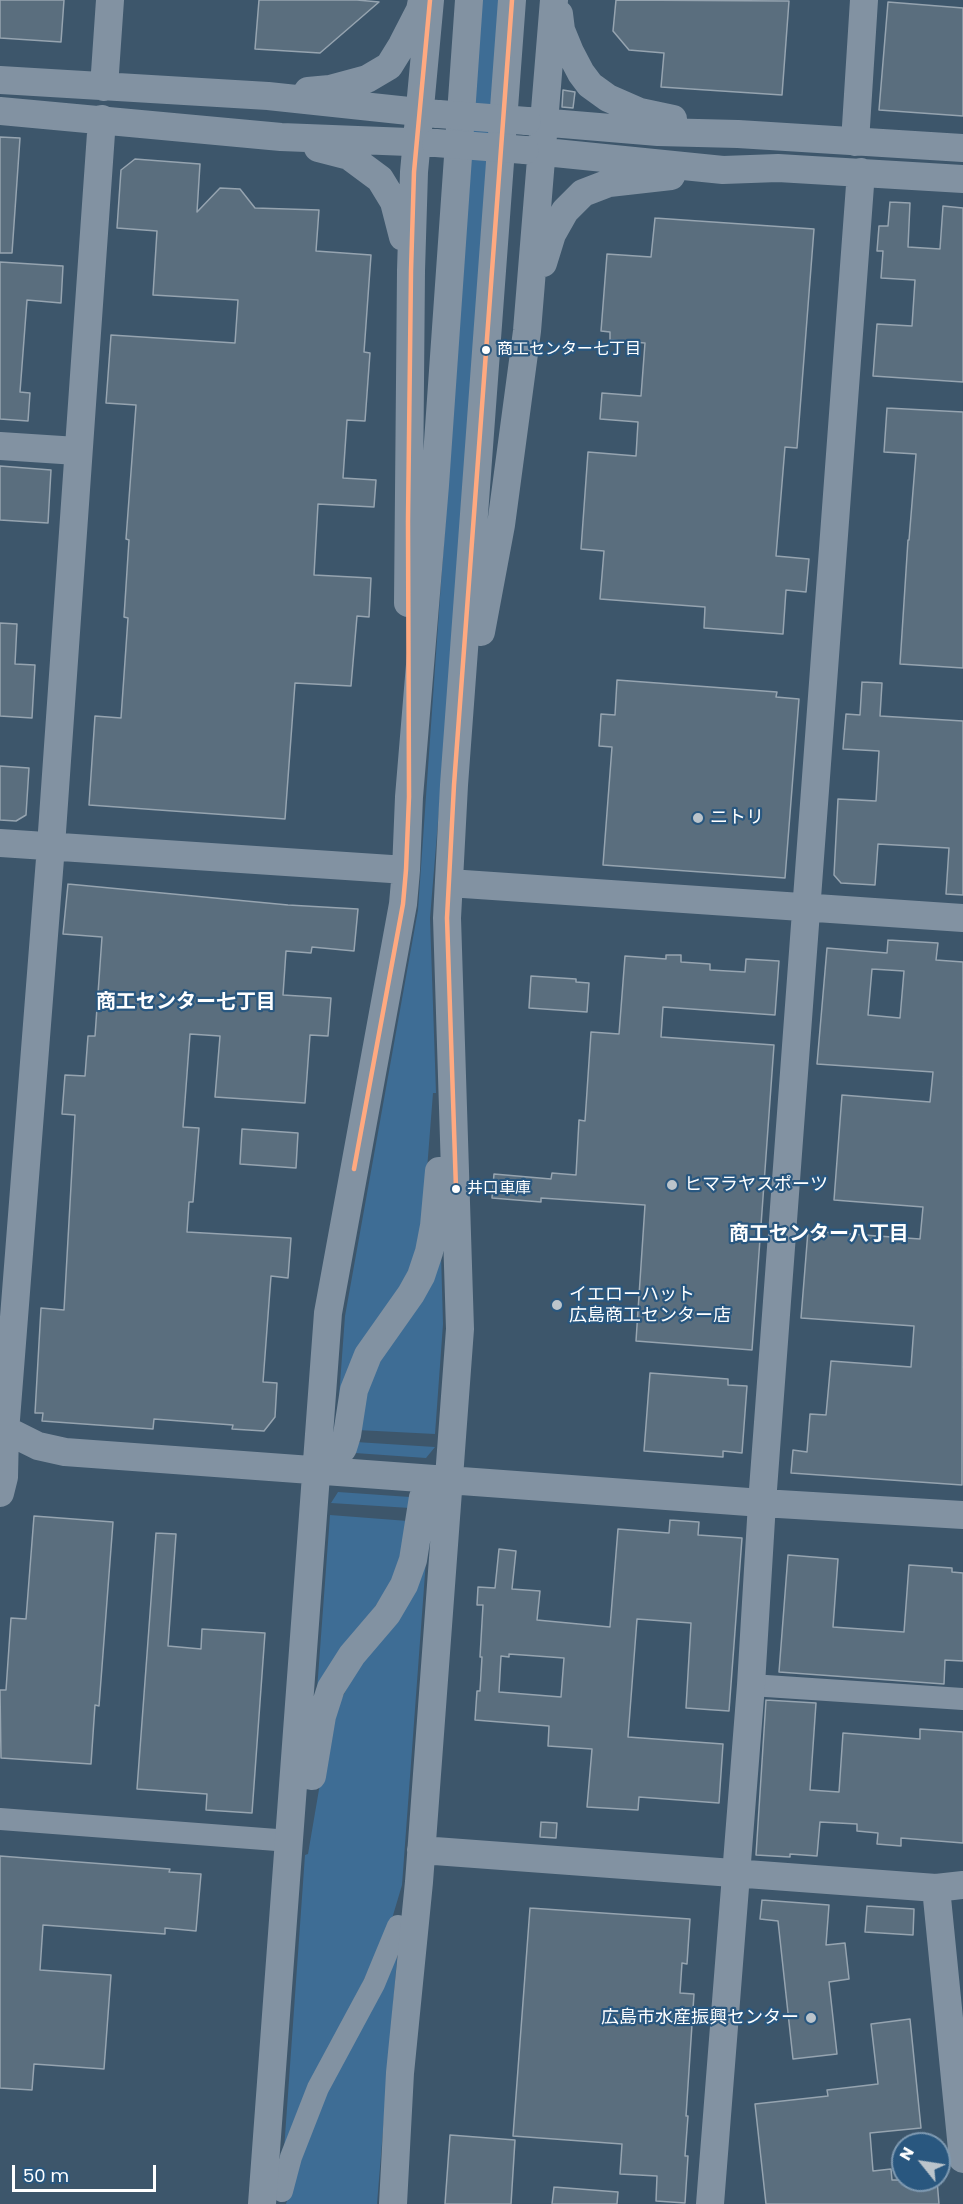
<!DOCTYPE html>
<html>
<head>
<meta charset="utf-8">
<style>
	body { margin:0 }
	#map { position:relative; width:963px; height:2204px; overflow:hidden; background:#3d566b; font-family:Poppins,sans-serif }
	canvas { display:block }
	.north { position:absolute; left:891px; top:2132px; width:60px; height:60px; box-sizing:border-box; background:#29577f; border:2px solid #7f9ab2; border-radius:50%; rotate:300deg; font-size:16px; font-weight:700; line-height:24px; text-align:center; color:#fff }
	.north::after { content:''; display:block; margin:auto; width:21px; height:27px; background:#bbc4cb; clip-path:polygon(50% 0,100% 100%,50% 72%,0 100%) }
	.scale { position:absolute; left:12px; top:2165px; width:144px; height:27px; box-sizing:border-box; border:3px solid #fff; border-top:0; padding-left:8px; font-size:18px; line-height:21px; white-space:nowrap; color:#fff; -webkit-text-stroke:4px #29577f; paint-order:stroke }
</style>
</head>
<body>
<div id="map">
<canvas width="963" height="2204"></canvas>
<div class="north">N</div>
<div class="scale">50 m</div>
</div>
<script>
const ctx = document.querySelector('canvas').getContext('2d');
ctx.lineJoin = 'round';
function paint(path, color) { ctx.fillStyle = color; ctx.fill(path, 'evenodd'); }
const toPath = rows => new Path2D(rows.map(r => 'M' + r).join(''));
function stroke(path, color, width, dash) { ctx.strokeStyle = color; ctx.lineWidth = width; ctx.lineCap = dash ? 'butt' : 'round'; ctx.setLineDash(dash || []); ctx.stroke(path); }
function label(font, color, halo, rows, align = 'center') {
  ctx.font = font + ' Poppins,"Noto Sans JP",sans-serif'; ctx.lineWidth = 4.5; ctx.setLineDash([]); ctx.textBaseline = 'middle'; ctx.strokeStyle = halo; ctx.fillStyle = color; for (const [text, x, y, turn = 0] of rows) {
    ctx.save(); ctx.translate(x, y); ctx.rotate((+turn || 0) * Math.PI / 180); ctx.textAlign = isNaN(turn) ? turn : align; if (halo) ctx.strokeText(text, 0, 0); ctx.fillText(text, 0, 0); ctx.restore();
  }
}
paint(toPath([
	[482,0,502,0,460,556,430,918,436,1093,433,1093,421,1246,338,1411,345,1316,418,910],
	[441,1254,443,1324,435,1434,357,1430,364,1389],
	[356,1442,435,1447,426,1458,355,1453],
	[338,1492,410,1497,410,1508,331,1503],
	[330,1515,408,1521,397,1575,317,1690],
	[428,1533,402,1885,391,1922,284,2150,305,1855,308,1854,331,1719],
	[393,1958,397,1958,377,2204,286,2204,308,2130]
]), '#3e6d95');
const building = toPath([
	[0,0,64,0,61,42,0,38,0,0],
	[259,0,357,0,379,2,320,53,255,49,259,0],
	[616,0,789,1,782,95,661,87,664,53,629,50,613,31,616,0],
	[888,2,963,8,963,116,879,110,888,2],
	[563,90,575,92,573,108,562,107,563,90],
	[0,137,20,138,12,253,0,253,0,137],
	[135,159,200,164,197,212,220,188,240,189,255,208,319,210,316,251,371,255,364,352,370,353,365,421,347,420,343,478,376,480,374,507,318,504,314,575,371,578,369,617,357,616,351,686,295,683,285,819,89,805,95,716,121,718,128,618,124,617,129,540,126,539,136,405,106,403,111,335,235,343,238,300,153,295,157,231,117,228,121,170,135,159],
	[890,202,910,203,908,247,940,249,943,206,963,208,963,382,873,376,877,324,912,326,915,280,881,278,883,251,877,251,879,226,888,226,890,202],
	[655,218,814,229,797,448,785,447,776,556,809,559,806,592,786,590,783,634,704,628,705,607,600,599,604,551,581,549,588,452,636,456,638,422,600,419,602,393,641,396,645,343,610,340,610,332,601,331,607,254,651,257,655,218],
	[0,262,63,266,61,303,27,300,20,392,30,393,28,421,0,419,0,262],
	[887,408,963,412,963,668,900,664,908,540,909,540,916,454,884,452,887,408],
	[0,466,51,470,48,523,0,520,0,466],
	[0,623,17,624,15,664,35,665,32,718,0,716,0,623],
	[617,680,777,692,776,697,799,699,785,878,603,865,612,747,599,746,601,714,615,715,617,680],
	[862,682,882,683,880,716,963,721,963,895,946,894,949,848,878,844,875,885,841,883,834,875,838,799,876,801,879,751,843,749,846,714,860,715,862,682],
	[0,766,29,768,26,815,16,821,0,820,0,766],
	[68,884,288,905,358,909,354,951,312,947,311,953,286,951,283,995,331,998,328,1036,310,1035,305,1103,215,1097,220,1036,190,1034,183,1127,199,1128,193,1202,189,1202,187,1232,291,1238,288,1278,271,1276,263,1382,277,1383,275,1417,264,1431,232,1429,233,1425,154,1419,153,1429,42,1421,43,1413,35,1413,41,1308,64,1310,75,1115,62,1114,65,1075,85,1076,88,1036,95,1036,102,937,63,934,68,884],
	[888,940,938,943,936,960,963,962,962,1485,791,1473,793,1450,807,1452,810,1414,826,1415,831,1361,911,1367,914,1326,801,1318,808,1231,920,1239,923,1207,834,1200,842,1095,930,1102,933,1072,817,1064,827,948,887,953,888,940],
	[872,969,904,971,900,1018,868,1015,872,969],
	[666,955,681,955,681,962,710,964,710,970,745,972,746,959,779,961,775,1015,663,1007,661,1037,774,1045,752,1350,636,1341,645,1205,541,1198,541,1202,492,1198,494,1174,551,1179,552,1173,576,1175,579,1120,585,1121,591,1032,619,1034,625,956,666,959,666,955],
	[531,976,576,979,576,982,589,983,587,1012,529,1008,531,976],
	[242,1129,298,1133,296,1168,240,1164,242,1129],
	[650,1373,728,1379,728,1385,747,1386,742,1453,723,1451,723,1457,644,1451,650,1373],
	[34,1516,113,1522,99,1706,95,1705,91,1764,1,1758,0,1690,6,1690,11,1618,26,1619,34,1516],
	[670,1520,699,1522,698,1535,742,1538,729,1711,686,1708,691,1623,637,1619,628,1737,723,1744,719,1803,639,1797,638,1810,587,1807,592,1749,548,1746,549,1726,475,1720,477,1691,480,1691,482,1657,480,1657,483,1605,477,1605,478,1587,495,1588,499,1549,516,1551,512,1589,540,1591,537,1620,610,1627,618,1529,669,1533,670,1520],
	[509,1654,564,1658,561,1697,499,1692,501,1656,509,1657,509,1654],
	[156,1533,176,1534,168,1646,201,1649,202,1629,265,1633,252,1813,206,1810,207,1794,137,1789,156,1533],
	[788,1555,838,1559,833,1627,904,1632,909,1565,952,1568,952,1572,963,1573,963,1661,945,1660,944,1684,779,1672,788,1555],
	[766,1700,816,1703,810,1790,839,1792,843,1733,920,1739,920,1729,963,1732,963,1843,901,1838,901,1846,877,1844,878,1833,857,1831,857,1824,820,1822,817,1856,790,1854,790,1857,756,1855,766,1700],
	[541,1822,557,1823,556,1838,540,1837,541,1822],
	[0,1856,170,1869,169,1872,201,1874,196,1931,165,1928,165,1934,43,1925,40,1970,111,1975,104,2069,34,2064,32,2090,0,2088,0,1856],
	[762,1900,829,1905,826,1945,845,1943,849,1979,829,1982,837,2054,793,2059,778,1921,760,1919,762,1900],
	[867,1906,914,1909,913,1935,865,1932,867,1906],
	[530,1908,690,1919,687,1964,682,1963,680,1993,694,1994,686,2116,688,2116,685,2156,688,2156,685,2203,656,2201,657,2176,620,2174,622,2144,513,2136,530,1908],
	[910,2019,921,2128,870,2133,873,2171,891,2169,892,2180,937,2180,939,2204,766,2204,755,2104,828,2096,827,2090,878,2084,871,2024,910,2019],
	[450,2135,515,2140,511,2204,445,2204,450,2135],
	[554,2187,618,2192,617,2204,552,2204,554,2187]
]);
paint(building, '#5a6e7e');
stroke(building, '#96a4b0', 1.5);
stroke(toPath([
	[751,1685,963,1699],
	[0,1819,290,1841],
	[282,2191,291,2157,318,2088,374,1984,398,1926]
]), '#8292a2', 22);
stroke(toPath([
	[559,14,561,30,570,52,581,73,590,85,608,98,640,112,673,119],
	[0,80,268,96,437,114],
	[104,87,110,0],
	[308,91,330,89,367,79,389,66,402,45,420,10,422,0],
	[0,111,281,137,434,143],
	[527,121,658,132,738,134,963,148],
	[855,142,864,0],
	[318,148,349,156,380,179,394,202,403,237],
	[525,150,723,170,778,168,963,179],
	[543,263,552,234,565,211,583,193,609,183,671,176],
	[0,446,77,451],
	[408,603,411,271,414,172,430,0],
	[481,632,501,525,527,331,554,0],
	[0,843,406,870],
	[449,883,963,918],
	[0,1427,38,1446,65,1452,762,1503,963,1515],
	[317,1470,335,1458,343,1448,347,1435,354,1390,368,1355,411,1294,421,1276,429,1252,434,1226,439,1171],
	[0,1493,4,1477,5,1432,51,846,102,119],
	[312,1776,322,1716,331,1688,352,1655,387,1614,404,1585,413,1560,423,1497,431,1487,438,1483,449,1481],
	[421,1850,936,1888,963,1885],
	[936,1888,963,2159],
	[262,2204,328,1313,403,904,406,870,409,797,435,485,469,0],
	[393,2204,400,2073,419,1882,460,1329,447,918,454,785,512,0],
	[710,2204,751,1685,762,1503,861,172]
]), '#8292a2', 28);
stroke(toPath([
	[439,114,527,121],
	[436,143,525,150]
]), '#8292a2', 28);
stroke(toPath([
	[354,1169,403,904,406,870,409,797,408,521,411,271,414,172,430,0],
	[456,1189,447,918,454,785,512,0]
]), '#ffa980', 4.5);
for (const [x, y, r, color] of [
	[486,350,5,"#fff"],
	[698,818,6,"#bbc4cb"],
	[672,1185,6,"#bbc4cb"],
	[456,1189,5,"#fff"],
	[557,1305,6,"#bbc4cb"],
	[811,2018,6,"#bbc4cb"]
]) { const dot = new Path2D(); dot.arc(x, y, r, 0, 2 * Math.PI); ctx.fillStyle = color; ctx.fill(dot); stroke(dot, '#29577f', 2); }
label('16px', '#fff', '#29577f', [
	["商工センター七丁目",497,350],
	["井口車庫",467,1189]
], 'left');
label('18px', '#fff', '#29577f', [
	["ニトリ",710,818],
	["ヒマラヤスポーツ",684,1185],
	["イエローハット",569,1295],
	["広島商工センター店",569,1316],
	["広島市水産振興センター",799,2018,"right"]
], 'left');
label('bold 20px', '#fff', '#29577f', [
	["商工センター七丁目",186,1003],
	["商工センター八丁目",819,1235]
]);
</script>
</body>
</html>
